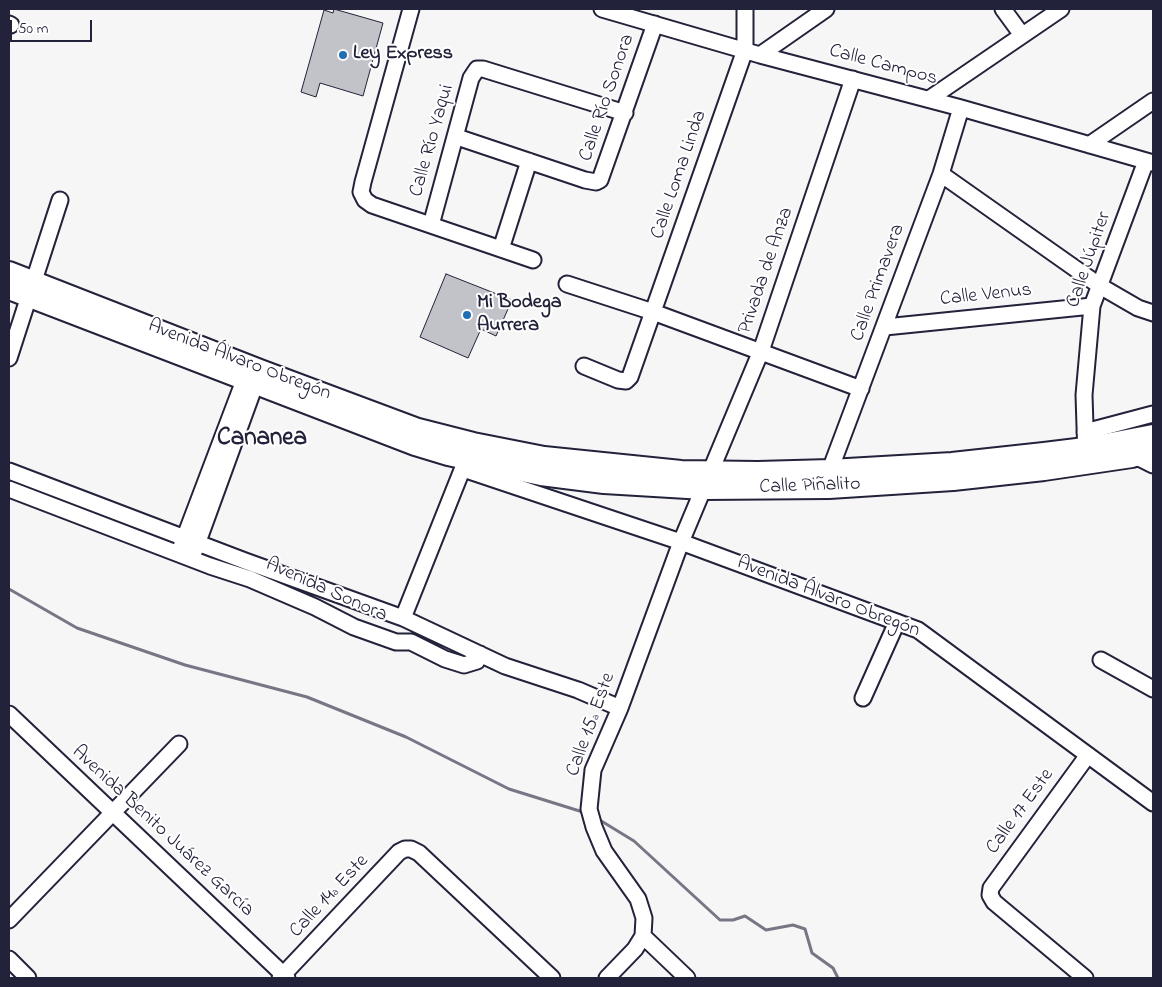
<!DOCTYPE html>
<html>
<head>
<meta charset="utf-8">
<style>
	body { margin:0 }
	#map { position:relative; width:1162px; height:987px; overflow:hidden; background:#f6f6f7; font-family:"Indie Flower",sans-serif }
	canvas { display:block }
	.frame { position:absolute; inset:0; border:10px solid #22223b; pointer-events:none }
	.scale { position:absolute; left:10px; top:20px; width:82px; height:22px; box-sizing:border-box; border:2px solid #22223b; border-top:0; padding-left:6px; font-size:15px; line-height:18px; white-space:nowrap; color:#22223b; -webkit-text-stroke:4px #fff; paint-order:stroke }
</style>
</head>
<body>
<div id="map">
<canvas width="1162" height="987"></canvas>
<div class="frame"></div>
<div class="scale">50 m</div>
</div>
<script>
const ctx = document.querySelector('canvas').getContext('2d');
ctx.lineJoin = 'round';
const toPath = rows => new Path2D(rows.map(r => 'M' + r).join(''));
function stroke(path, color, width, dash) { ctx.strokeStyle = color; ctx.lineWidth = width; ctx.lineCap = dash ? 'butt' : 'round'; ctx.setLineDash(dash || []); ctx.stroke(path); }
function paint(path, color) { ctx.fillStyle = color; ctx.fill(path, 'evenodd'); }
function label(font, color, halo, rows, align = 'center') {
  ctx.font = font + ' "Indie Flower",sans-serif'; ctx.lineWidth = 4; ctx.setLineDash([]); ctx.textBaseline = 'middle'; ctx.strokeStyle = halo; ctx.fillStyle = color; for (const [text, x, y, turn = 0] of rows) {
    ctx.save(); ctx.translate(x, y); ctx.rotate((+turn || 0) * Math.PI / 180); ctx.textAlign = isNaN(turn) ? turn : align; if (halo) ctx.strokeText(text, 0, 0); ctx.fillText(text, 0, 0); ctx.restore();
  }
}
stroke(toPath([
	[9,589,77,628,185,665,307,697,406,737,509,789,586,813],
	[598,819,634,841,720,920,733,920,745,916,766,930,793,925,805,929,812,953,833,968,838,978]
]), '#767685', 3);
const building = toPath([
	[334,9,383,23,363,96,320,83,316,97,301,92,324,10,333,13,334,9],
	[446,274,512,300,496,336,481,329,468,358,420,337,446,274]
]);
paint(building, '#c2c2c9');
stroke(building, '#22223b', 1);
const minor = toPath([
	[411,9,363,182,361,192,365,200,372,205,533,260],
	[602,9,760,55,961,108,1153,163],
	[1003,9,1022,35],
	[9,24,11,25],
	[760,55,826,9],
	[929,99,1061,9],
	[457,137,585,180,596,182,600,180,655,24],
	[1089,145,1153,101],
	[941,174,1100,286,1138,308,1153,313],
	[431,225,471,78,477,69,483,69,625,113],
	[501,249,529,161],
	[567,284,653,312,861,389],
	[885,327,1092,306],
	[9,358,60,200],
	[584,366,618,380,626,381,630,377,745,50,745,9],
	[1085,432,1153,414],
	[1131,454,1153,465],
	[1086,457,1084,395,1092,306,1146,161],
	[463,469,681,542,918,630,1153,803],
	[830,470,941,174,961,108],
	[9,471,245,561,403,618,505,666,578,690,620,708],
	[9,489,210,566,250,579,315,607,354,627,396,642,411,642,445,659,464,665,477,661,480,654],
	[181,547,248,370],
	[195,550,259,374],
	[403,618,466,460],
	[1101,660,1153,689],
	[863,698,897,622],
	[9,714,287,978],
	[9,920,179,744],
	[643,936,687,978],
	[9,959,28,978],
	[280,978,399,852,405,849,411,849,419,853,552,978],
	[607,978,635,949,643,936,644,918,638,899,604,851,594,827,589,809,593,770,620,708,681,542,761,351,853,79],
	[1085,978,994,902,990,895,991,888,1088,755]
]);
const major = toPath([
	[9,272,260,370,418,429,473,443,544,457,681,471,758,472,830,470,952,463,1044,453,1085,448,1153,435],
	[9,289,415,445,448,455,541,475,604,483,704,489,829,488,953,480,1044,470,1132,457,1153,451]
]);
stroke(minor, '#22223b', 19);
stroke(major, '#22223b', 24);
stroke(minor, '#fff', 15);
stroke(major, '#fff', 20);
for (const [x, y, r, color] of [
	[343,55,5,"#1f6fb2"],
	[467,315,5,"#1f6fb2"]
]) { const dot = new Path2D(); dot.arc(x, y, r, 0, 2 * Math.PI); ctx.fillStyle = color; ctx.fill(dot); stroke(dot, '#fff', 2); }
label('bold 20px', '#22223b', '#fff', [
	["Ley Express",353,55],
	["Mi Bodega",477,304],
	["Aurrera",477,327]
], 'left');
label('20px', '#22223b', '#fff', [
	["Calle Campos",883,66,15],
	["Calle Río Sonora",608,98,-71],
	["Calle Río Yaqui",433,141,-74],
	["Calle Loma Linda",680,175,-71],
	["Calle Júpiter",1090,260,-71],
	["Privada de Anza",767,271,-71],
	["Calle Primavera",879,283,-70],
	["Calle Venus",986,296,-6],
	["Avenida Álvaro Obregón",239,361,21],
	["Calle Piñalito",810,487,-2],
	["Avenida Sonora",326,591,24],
	["Avenida Álvaro Obregón",828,598,21],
	["Calle 15ª Este",592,725,-70],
	["Calle 17 Este",1021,812,-54],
	["Avenida Benito Juárez García",162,832,43],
	["Calle 14ª Este",330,897,-47]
]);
label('bold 25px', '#22223b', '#fff', [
	["Cananea",262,440]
]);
</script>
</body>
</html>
